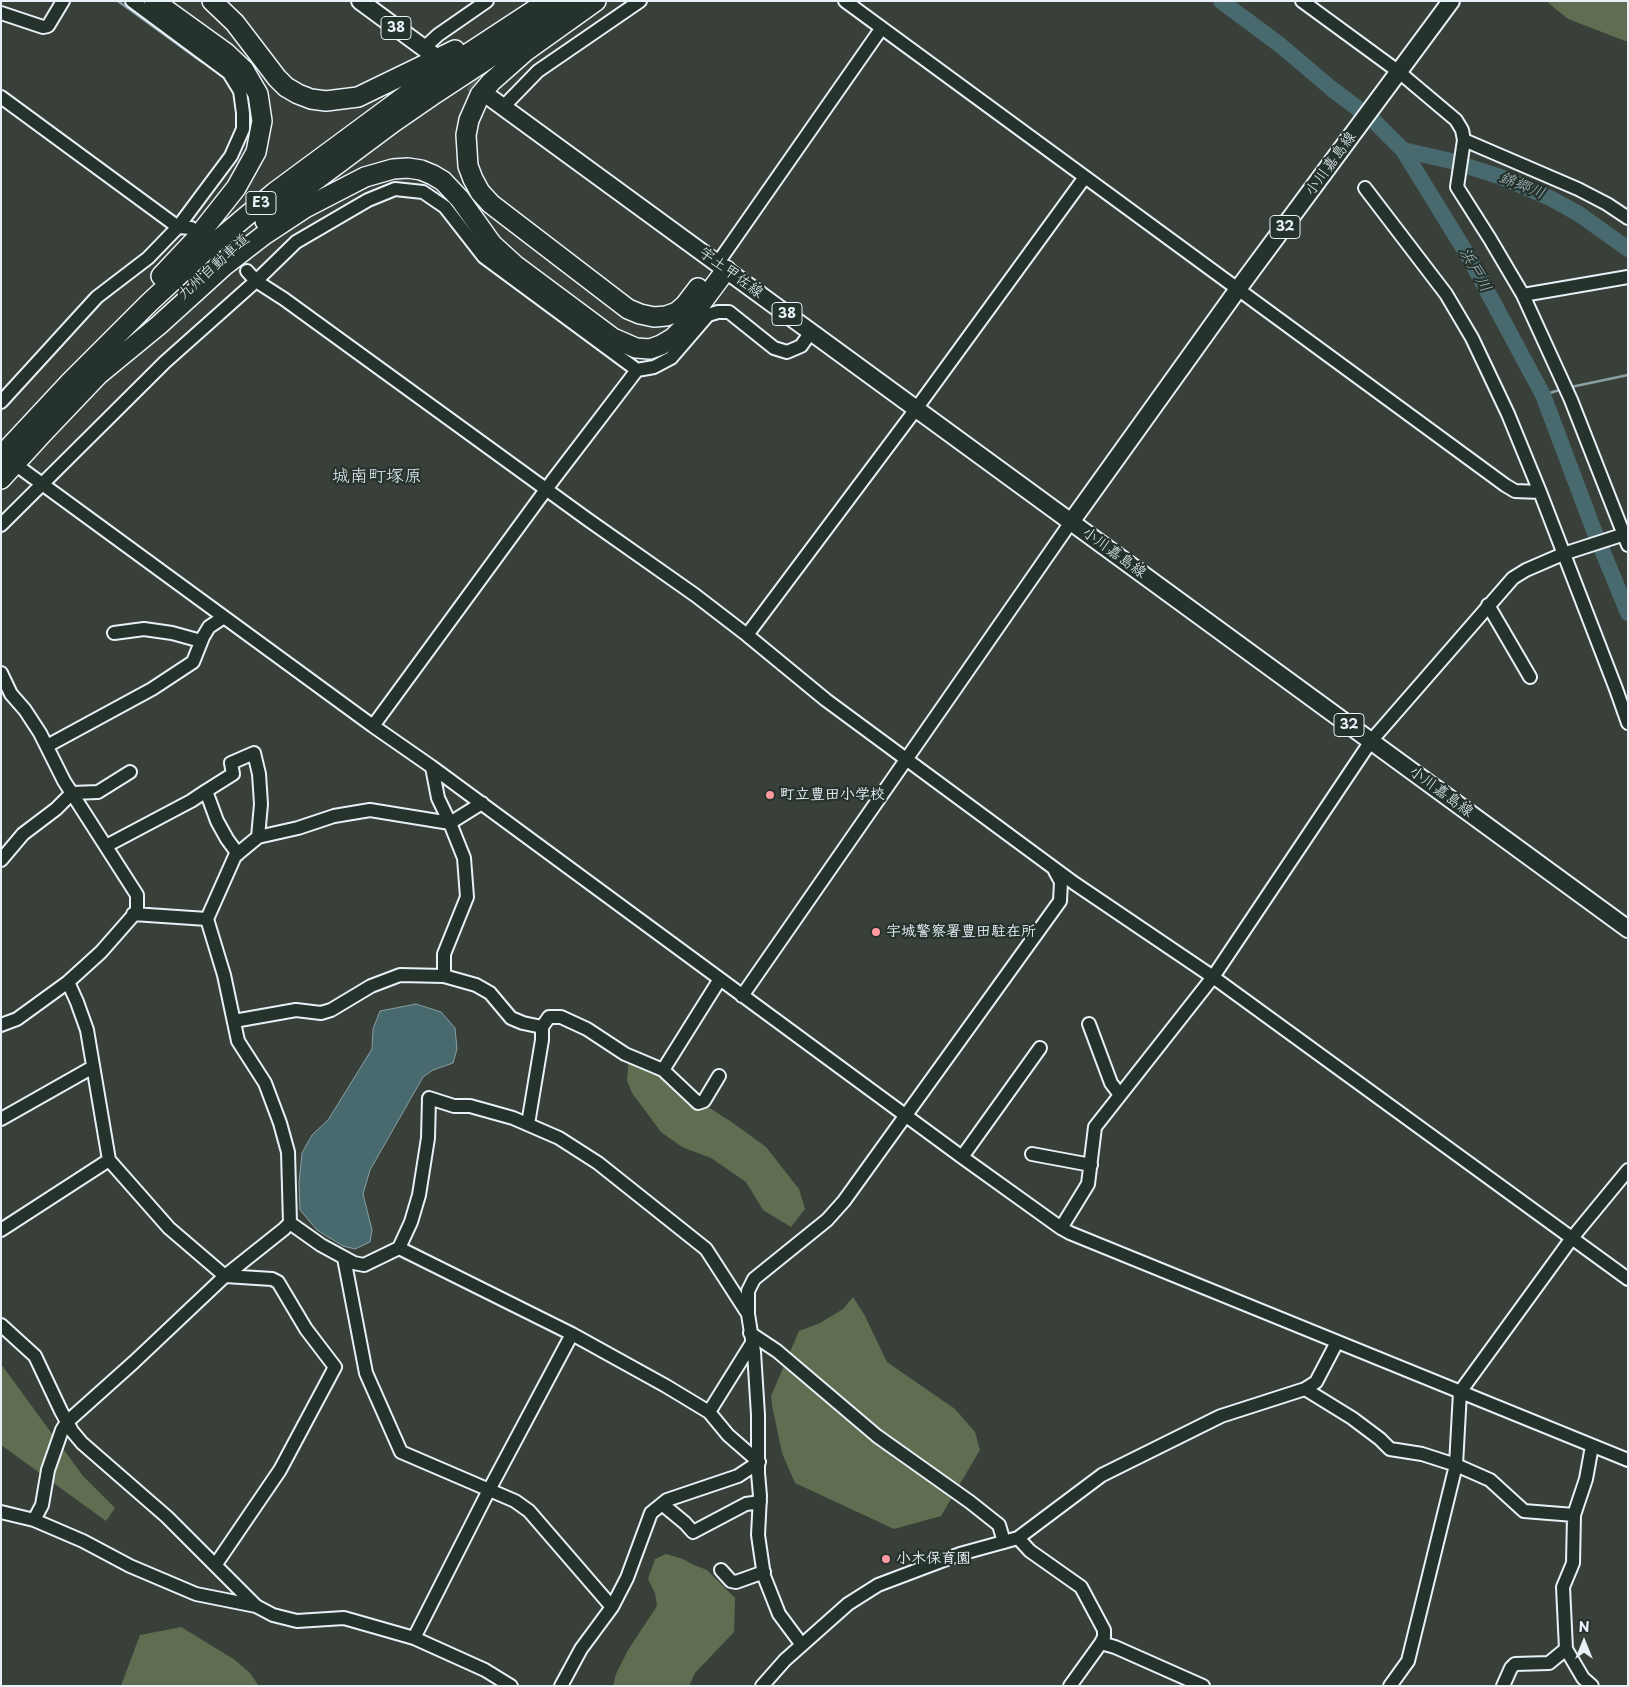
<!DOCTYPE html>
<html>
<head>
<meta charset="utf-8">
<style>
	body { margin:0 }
	#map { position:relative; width:1629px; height:1687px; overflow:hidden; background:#393f39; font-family:"Playpen Sans",sans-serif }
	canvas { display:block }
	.frame { position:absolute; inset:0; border:2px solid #e8f1f8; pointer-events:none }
	.north { position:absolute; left:1559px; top:1617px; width:50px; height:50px; -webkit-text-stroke:4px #26332d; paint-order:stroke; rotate:0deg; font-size:14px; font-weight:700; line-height:20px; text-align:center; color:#e8f1f8 }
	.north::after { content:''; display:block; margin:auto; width:18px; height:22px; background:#e8f1f8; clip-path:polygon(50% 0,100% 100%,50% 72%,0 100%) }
</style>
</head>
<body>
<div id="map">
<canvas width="1629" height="1687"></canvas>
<div class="frame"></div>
<div class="north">N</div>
</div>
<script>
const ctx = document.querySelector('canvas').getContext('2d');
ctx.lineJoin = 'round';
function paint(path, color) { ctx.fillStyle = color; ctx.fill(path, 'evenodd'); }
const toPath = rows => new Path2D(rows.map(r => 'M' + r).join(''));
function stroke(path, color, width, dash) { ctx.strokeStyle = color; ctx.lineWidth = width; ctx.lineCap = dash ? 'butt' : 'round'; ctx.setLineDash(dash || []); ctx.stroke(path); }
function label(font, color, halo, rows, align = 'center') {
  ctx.font = font + ' "Playpen Sans","Klee One",sans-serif'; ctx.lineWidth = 4.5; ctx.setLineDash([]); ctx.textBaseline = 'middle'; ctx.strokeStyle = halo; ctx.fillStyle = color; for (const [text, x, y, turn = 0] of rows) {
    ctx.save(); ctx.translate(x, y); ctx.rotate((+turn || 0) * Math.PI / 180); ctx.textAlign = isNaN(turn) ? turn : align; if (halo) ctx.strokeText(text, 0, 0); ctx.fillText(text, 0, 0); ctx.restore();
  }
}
paint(toPath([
	[1546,1,1628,1,1628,42,1568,19],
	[629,1056,733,1123,766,1147,799,1189,805,1209,791,1227,763,1210,746,1182,711,1158,682,1147,661,1132,632,1093,627,1080],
	[853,1297,864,1314,887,1362,955,1409,975,1432,980,1450,941,1516,894,1529,795,1483,782,1453,772,1405,771,1396,799,1331,820,1323,843,1309],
	[1,1364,83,1476,115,1508,106,1521,1,1445],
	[666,1554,683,1559,694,1565,707,1570,735,1598,734,1632,695,1673,689,1686,613,1686,616,1674,628,1650,657,1606,655,1593,648,1579,655,1559],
	[181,1627,235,1660,250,1673,259,1686,121,1686,140,1635]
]), '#5f6e50');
const water = toPath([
	[416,1004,441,1012,455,1028,457,1049,453,1063,433,1070,423,1077,370,1170,363,1194,372,1230,370,1242,355,1249,343,1246,317,1230,300,1210,299,1183,302,1153,312,1135,328,1120,372,1049,373,1029,380,1011,416,1004]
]);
paint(water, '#486a6e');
stroke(water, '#88a0a5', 1);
stroke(toPath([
	[118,1,202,62],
	[1571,387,1628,375],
	[1543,395,1563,389]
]), '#88a0a5', 2.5);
stroke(toPath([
	[1221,1,1280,45,1332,89,1373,120,1403,150,1470,259,1543,395,1593,528,1628,613],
	[1403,150,1451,161,1501,177,1550,198,1579,214,1628,249]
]), '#486a6e', 16);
stroke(toPath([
	[207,240,247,271]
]), '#535a56', 12, [12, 6]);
stroke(toPath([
	[452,69,488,96]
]), '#535a56', 16, [16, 8]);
const minor = toPath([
	[845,1,1505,485,1515,491,1540,492],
	[1302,1,1399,72,1456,120,1462,130,1464,140,1457,187,1490,239,1523,295,1571,400,1628,545],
	[1,13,43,27,48,26,63,1],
	[424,48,438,35,487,1],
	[1,97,178,227,191,228],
	[503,107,538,71,640,1],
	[1464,140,1578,189,1607,204,1628,218],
	[1365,188,1446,294,1472,338,1508,414,1540,492,1616,689,1628,723],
	[717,264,881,29],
	[247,271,256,281,284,299,587,519,695,595,747,635,826,700,1074,883,1213,977,1628,1279],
	[1523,295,1628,277],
	[1,402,97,297,148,258,178,227,231,156,243,129,243,113,240,91,229,73,132,1],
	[23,470,373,726,432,767,962,1157,1061,1228,1070,1233,1628,1460],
	[1,525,165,362,256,281,296,242,368,200,395,189,423,192,445,207,484,257,637,370],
	[1488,605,1530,677],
	[114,633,144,629,172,633,201,641],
	[747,635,916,409,1085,177],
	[1,673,11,694,25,710,40,733,64,781,137,895,137,911,101,952,68,982,17,1019,1,1025],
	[373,726,553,480,637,370,654,367,671,358,708,315,718,312,729,312,774,348,787,352,801,346,811,332],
	[47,746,152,689,193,662,203,637,209,627,224,617],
	[432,767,438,798,450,823,464,858,467,897,444,954,444,976,476,985,490,993,511,1018,523,1023,542,1027,542,1040,528,1124],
	[206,791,233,774,231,763,254,753,259,774,261,804,258,837],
	[106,846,191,801,206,791,217,821,227,839,238,854],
	[1,860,23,834,56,809,72,793,98,792,130,772],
	[133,914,207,919],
	[68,982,77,1002,87,1030,109,1160,169,1228,225,1276,272,1279,278,1282,306,1329,335,1367,280,1470,216,1564],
	[742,996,1071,522],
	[234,1021,296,1010,321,1013,331,1010,371,986,400,975,444,976],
	[1089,1024,1111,1083,1120,1095],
	[542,1027,549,1017,561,1017,587,1029,625,1054,663,1070,720,979],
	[663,1070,698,1103,704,1101,719,1076],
	[1,1119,93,1067],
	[1032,1154,1091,1165],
	[962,1157,1040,1048],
	[290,1223,321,1245,354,1263,364,1265,399,1248,411,1222,419,1195,428,1138,429,1098,454,1106,470,1106,513,1118,559,1138,598,1163,706,1249,748,1314],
	[1061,1228,1088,1184,1095,1127,1213,977,1371,741,1513,578,1526,570,1563,554,1628,533],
	[1,1230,109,1160],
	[399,1248,572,1334,666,1386,709,1412,728,1435,759,1462],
	[344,1258,366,1373,401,1452,515,1501,529,1511,612,1607],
	[1,1325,35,1356,61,1411,72,1431,82,1443,167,1517,256,1606,273,1615,297,1621,344,1618,414,1638,485,1670,511,1686],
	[750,1333,777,1351,877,1436,970,1502,999,1525,1004,1542],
	[1305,1389,1352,1418,1380,1439,1390,1449,1422,1454,1456,1465,1490,1480,1524,1511,1574,1515],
	[709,1412,752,1343],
	[1592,1446,1586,1479,1574,1515,1573,1563,1563,1587,1566,1649,1583,1678,1592,1686],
	[662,1504,685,1523,693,1532,746,1504,760,1502],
	[1,1512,34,1520,83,1541,130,1566,196,1594,256,1606],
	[34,1520,42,1505,48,1470,62,1430,67,1422,134,1362,225,1276,284,1229,290,1223,288,1152,280,1123,265,1083,238,1041,224,975,207,919,235,856,258,837,298,828,334,816,370,810,450,823,482,803],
	[1018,1538,1030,1551,1081,1587,1104,1630,1104,1637,1101,1643,1070,1686],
	[721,1570,731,1581,736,1582,764,1572],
	[414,1638,489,1490,572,1334],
	[1101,1643,1115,1647,1203,1686],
	[802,1645,779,1614,764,1576,758,1535,760,1496,758,1473,758,1415,754,1352,748,1314,748,1291,754,1279,827,1220,844,1201,1060,901,1061,882,1055,871],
	[561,1686,581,1649,612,1607,627,1578,651,1513,667,1500,738,1476,759,1462],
	[762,1686,785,1660,848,1604,878,1585,960,1554,1018,1538,1102,1475,1221,1416,1305,1389,1316,1382,1337,1342],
	[1390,1686,1408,1661,1456,1465,1460,1392,1572,1238,1628,1170],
	[1503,1686,1511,1668,1515,1664,1549,1663,1566,1649]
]);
const major = toPath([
	[360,1,432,54],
	[488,96,1628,929],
	[1071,522,1238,289,1451,1]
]);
const highway = toPath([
	[154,1,226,53,244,70,258,94,262,121,256,152,236,188,194,241,161,276],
	[212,1,235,23,277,78,286,87,298,94,311,99,326,101,358,97,455,50],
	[596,1,526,51,491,82,480,95,469,120,466,135,468,166,473,179,480,192,491,204,628,309,640,314,654,317,666,316,677,312,685,305,698,288],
	[265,221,292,198,394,122,436,93,576,1],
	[97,376,159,325,224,266,264,235,305,208,365,177,393,169,408,168,421,170,433,175,443,181,460,199,492,244,515,265,613,338,636,348,650,349,661,345,673,338,683,328,726,270],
	[1,456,70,382,149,303,206,250,275,192,417,87,548,1],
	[1,479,43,433,105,368]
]);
stroke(minor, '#e8f1f8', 16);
stroke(major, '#e8f1f8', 20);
stroke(highway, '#e8f1f8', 22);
stroke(minor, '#26332d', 12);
stroke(major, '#26332d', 16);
stroke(highway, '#26332d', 19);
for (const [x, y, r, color] of [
	[770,795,5,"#ff9aa2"],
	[876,932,5,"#ff9aa2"],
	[886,1559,5,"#ff9aa2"]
]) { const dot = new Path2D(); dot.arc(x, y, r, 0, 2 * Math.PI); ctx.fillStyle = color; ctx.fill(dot); stroke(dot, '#26332d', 2); }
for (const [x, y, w] of [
	[396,28,30],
	[261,203,30],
	[1285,227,30],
	[787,314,30],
	[1349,725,30]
]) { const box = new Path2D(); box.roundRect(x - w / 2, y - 11.5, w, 23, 4); ctx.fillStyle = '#26332d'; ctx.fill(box); stroke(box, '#e8f1f8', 1); }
label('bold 14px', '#e8f1f8', null, [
	["38",396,28],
	["E3",261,203],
	["32",1285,227],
	["38",787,314],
	["32",1349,725]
]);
label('15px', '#e8f1f8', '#26332d', [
	["小川嘉島線",1331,164,-54],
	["九州自動車道",214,267,-42],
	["宇土甲佐線",731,273,36],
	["小川嘉島線",1114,553,36],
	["小川嘉島線",1441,792,36]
]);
label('bold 15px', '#e8f1f8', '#26332d', [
	["町立豊田小学校",780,795],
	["宇城警察署豊田駐在所",886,932],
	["小木保育園",896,1559]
], 'left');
label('italic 16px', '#a8bbc1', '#26332d', [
	["錦郷川",1522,186,22],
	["浜戸川",1475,270,61]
]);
label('18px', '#e8f1f8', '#26332d', [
	["城南町塚原",377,477]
]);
</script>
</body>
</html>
